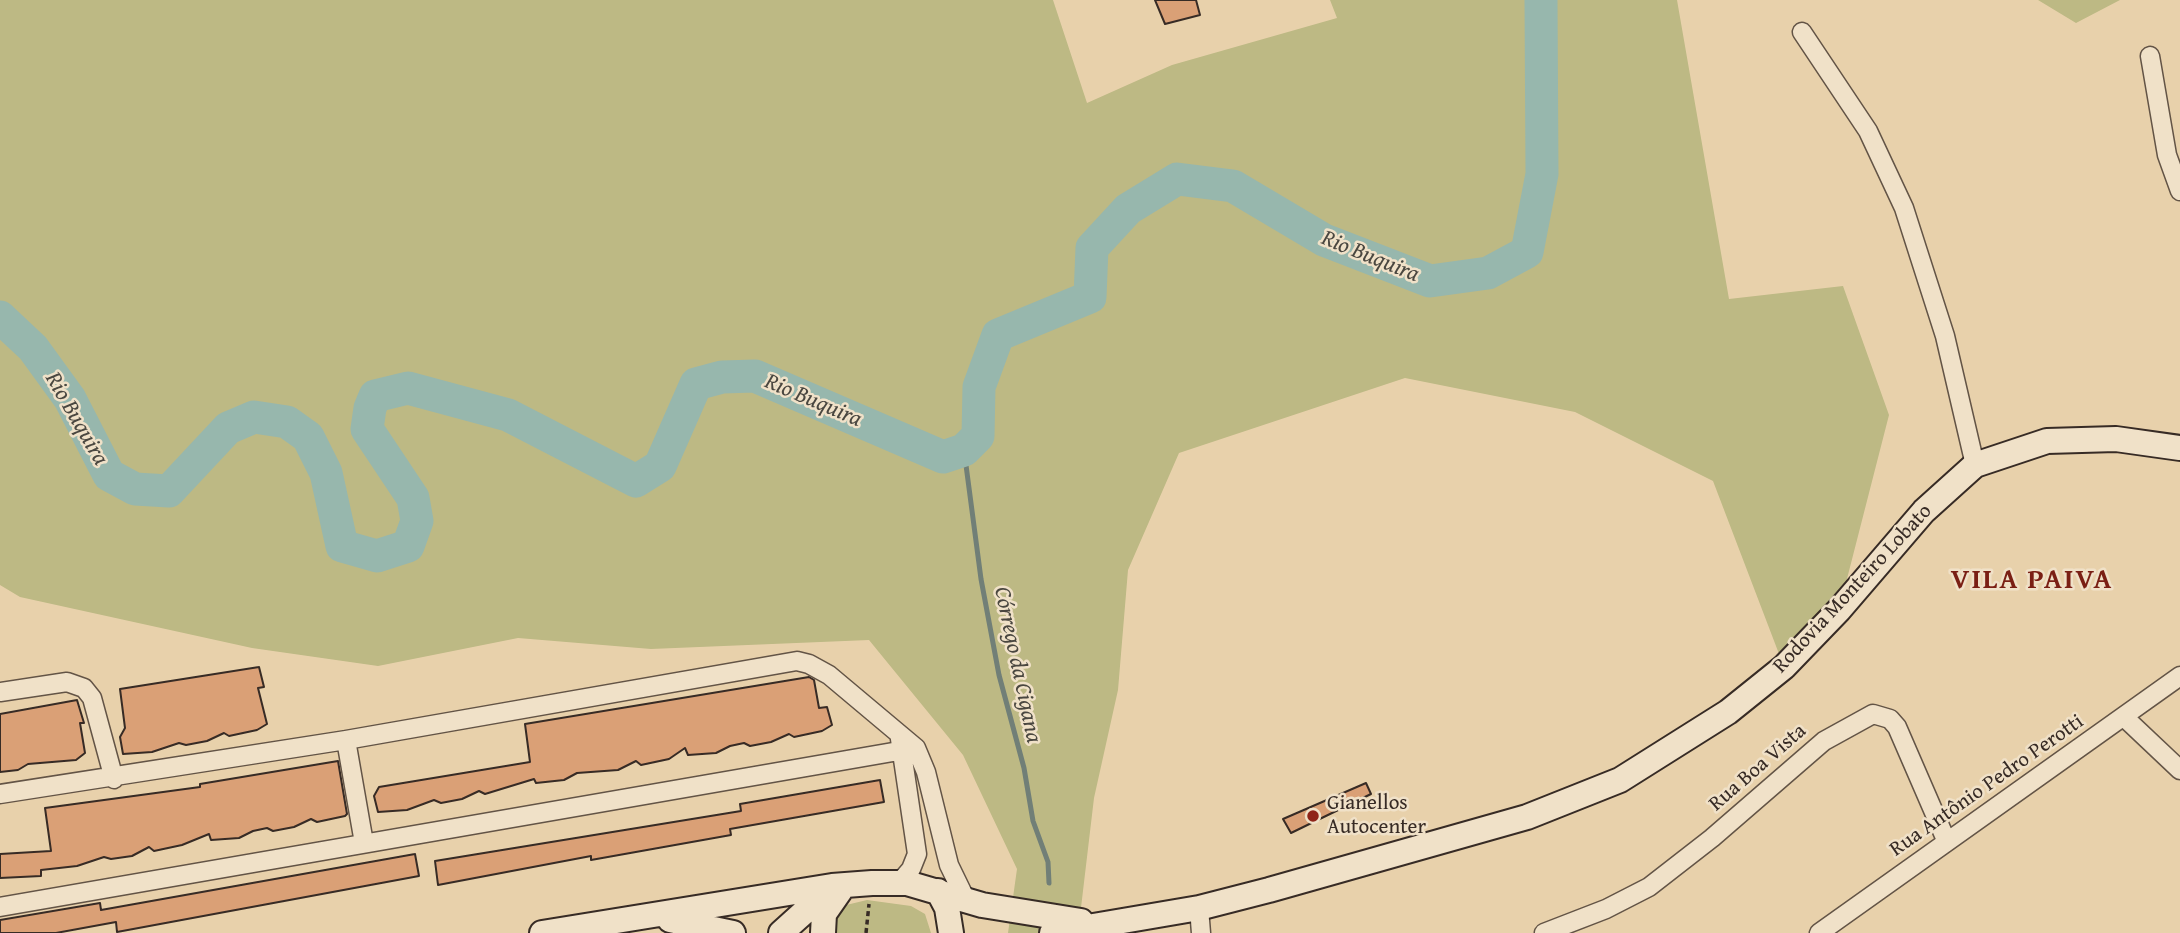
<!DOCTYPE html>
<html>
<head>
<meta charset="utf-8">
<style>
	body { margin:0 }
	canvas { display:block; background:#e8d1ab }
</style>
</head>
<body>
<canvas width="2180" height="933"></canvas>
<script>
const ctx = document.querySelector('canvas').getContext('2d');
ctx.lineJoin = 'round';
function paint(path, color) { ctx.fillStyle = color; ctx.fill(path, 'evenodd'); }
const toPath = rows => new Path2D(rows.map(r => 'M' + r).join(''));
function stroke(path, color, width, dash) { ctx.strokeStyle = color; ctx.lineWidth = width; ctx.lineCap = dash ? 'butt' : 'round'; ctx.setLineDash(dash || []); ctx.stroke(path); }
function label(font, color, halo, rows, align = 'center') {
  ctx.font = font + ' "Gentium Book Plus",serif'; ctx.lineWidth = 5; ctx.setLineDash([]); ctx.textBaseline = 'middle'; ctx.strokeStyle = halo; ctx.fillStyle = color; for (const [text, x, y, turn = 0] of rows) {
    ctx.save(); ctx.translate(x, y); ctx.rotate((+turn || 0) * Math.PI / 180); ctx.textAlign = isNaN(turn) ? turn : align; if (halo) ctx.strokeText(text, 0, 0); ctx.fillText(text, 0, 0); ctx.restore();
  }
}
paint(toPath([
	[0,0,1053,0,1087,103,1172,65,1337,18,1330,0,1677,0,1729,299,1843,286,1889,415,1839,610,1784,667,1713,481,1575,412,1405,378,1179,453,1128,570,1118,690,1094,798,1078,933,1008,933,1017,869,963,755,869,640,651,649,518,638,378,666,252,648,20,597,0,585],
	[2038,0,2120,0,2076,23],
	[867,900,911,906,925,914,931,933,833,933,833,915,842,906]
]), '#bdb984');
stroke(toPath([
	[964,450,981,579,999,675,1024,768,1033,821,1048,862,1049,883]
]), '#717f77', 5);
stroke(toPath([
	[0,317,33,348,70,399,109,475,135,489,169,491,228,428,254,417,287,422,308,437,326,473,342,546,377,556,408,546,417,521,413,498,367,429,370,408,375,396,408,388,508,415,636,481,660,466,696,384,722,377,755,376,943,457,964,450,978,436,979,387,998,335,1090,297,1092,248,1128,209,1177,179,1233,186,1324,240,1430,281,1488,273,1527,252,1542,174,1541,0]
]), '#97b7ad', 33);
const building = toPath([
	[1155,0,1196,0,1200,15,1165,24,1155,0],
	[259,667,264,687,258,688,267,724,257,730,229,736,224,733,207,741,186,745,179,743,152,752,123,754,120,737,125,728,120,689,259,667],
	[809,677,814,680,819,708,827,707,832,725,822,731,794,737,789,734,771,742,750,746,744,743,730,746,716,753,688,755,685,748,669,759,641,765,636,761,618,770,577,773,564,780,536,783,534,779,485,794,479,791,462,799,441,803,434,800,407,810,378,812,374,796,379,787,530,762,525,724,809,677],
	[77,700,84,723,80,723,85,753,76,760,28,764,18,770,0,772,0,714,77,700],
	[338,761,347,814,345,816,317,822,311,819,294,827,273,831,267,828,253,831,239,838,211,840,209,834,182,845,154,851,149,847,132,856,111,859,104,857,77,866,41,870,41,876,0,878,0,854,51,851,45,808,200,787,200,784,338,761],
	[880,780,884,802,730,829,731,835,591,860,591,856,438,885,435,861,741,811,740,804,880,780],
	[1366,783,1371,794,1291,833,1283,819,1366,783],
	[415,854,419,876,117,932,116,922,56,933,0,933,0,920,100,903,101,910,415,854]
]);
paint(building, '#daa076');
stroke(building, '#372b25', 2);
const street = toPath([
	[1802,32,1868,131,1904,208,1945,336,1975,465],
	[2150,56,2167,155,2180,191],
	[0,692,67,682,84,688,92,698,114,779],
	[2125,718,2180,770],
	[346,740,364,843],
	[0,794,346,740,797,661,809,664,829,675,916,748,926,772,949,865,966,900],
	[899,883,911,869,917,854,900,739],
	[0,907,916,748],
	[1199,908,1201,933],
	[1544,933,1606,909,1649,887,1712,838,1824,741,1873,714,1890,719,1897,727,1946,840],
	[1819,933,2180,676]
]);
const secondary = toPath([
	[938,891,947,908,951,933],
	[670,920,733,933],
	[542,933,832,886,872,883,907,883,982,905,1081,921],
	[781,933,832,887],
	[823,933,824,914,840,891],
	[1052,933,1199,908,1269,890,1527,817,1620,780,1728,712,1784,667,1839,610,1924,511,1975,465,2047,441,2116,439,2180,448]
]);
stroke(street, '#635446', 21);
stroke(secondary, '#372b25', 28);
stroke(toPath([
	[866,933,869,904]
]), '#372b25', 3.5, [5, 3.5]);
stroke(street, '#f0e1c8', 18);
stroke(secondary, '#f0e1c8', 24);
for (const [x, y, r, color] of [
	[1313,816,7,"#8f2418"]
]) { const dot = new Path2D(); dot.arc(x, y, r, 0, 2 * Math.PI); ctx.fillStyle = color; ctx.fill(dot); stroke(dot, '#f0e1c8', 2.5); }
label('21px', '#372b25', '#f0e1c8', [
	["Rodovia Monteiro Lobato",1853,589,-47],
	["Rua Boa Vista",1758,768,-41],
	["Rua Antônio Pedro Perotti",1987,786,-35]
]);
label('21px', '#372b25', '#f0e1c8', [
	["Gianellos",1327,804],
	["Autocenter",1327,828]
], 'left');
label('italic 23px', '#4a4740', '#f0e1c8', [
	["Rio Buquira",1370,257,22],
	["Rio Buquira",813,401,23],
	["Rio Buquira",76,419,60],
	["Córrego da Cigana",1017,665,78]
]);
ctx.letterSpacing = '2px';
label('bold 28px', '#7a1f14', '#f0e1c8', [
	["VILA PAIVA",2032,581]
]);
ctx.letterSpacing = '0px';
</script>
</body>
</html>
